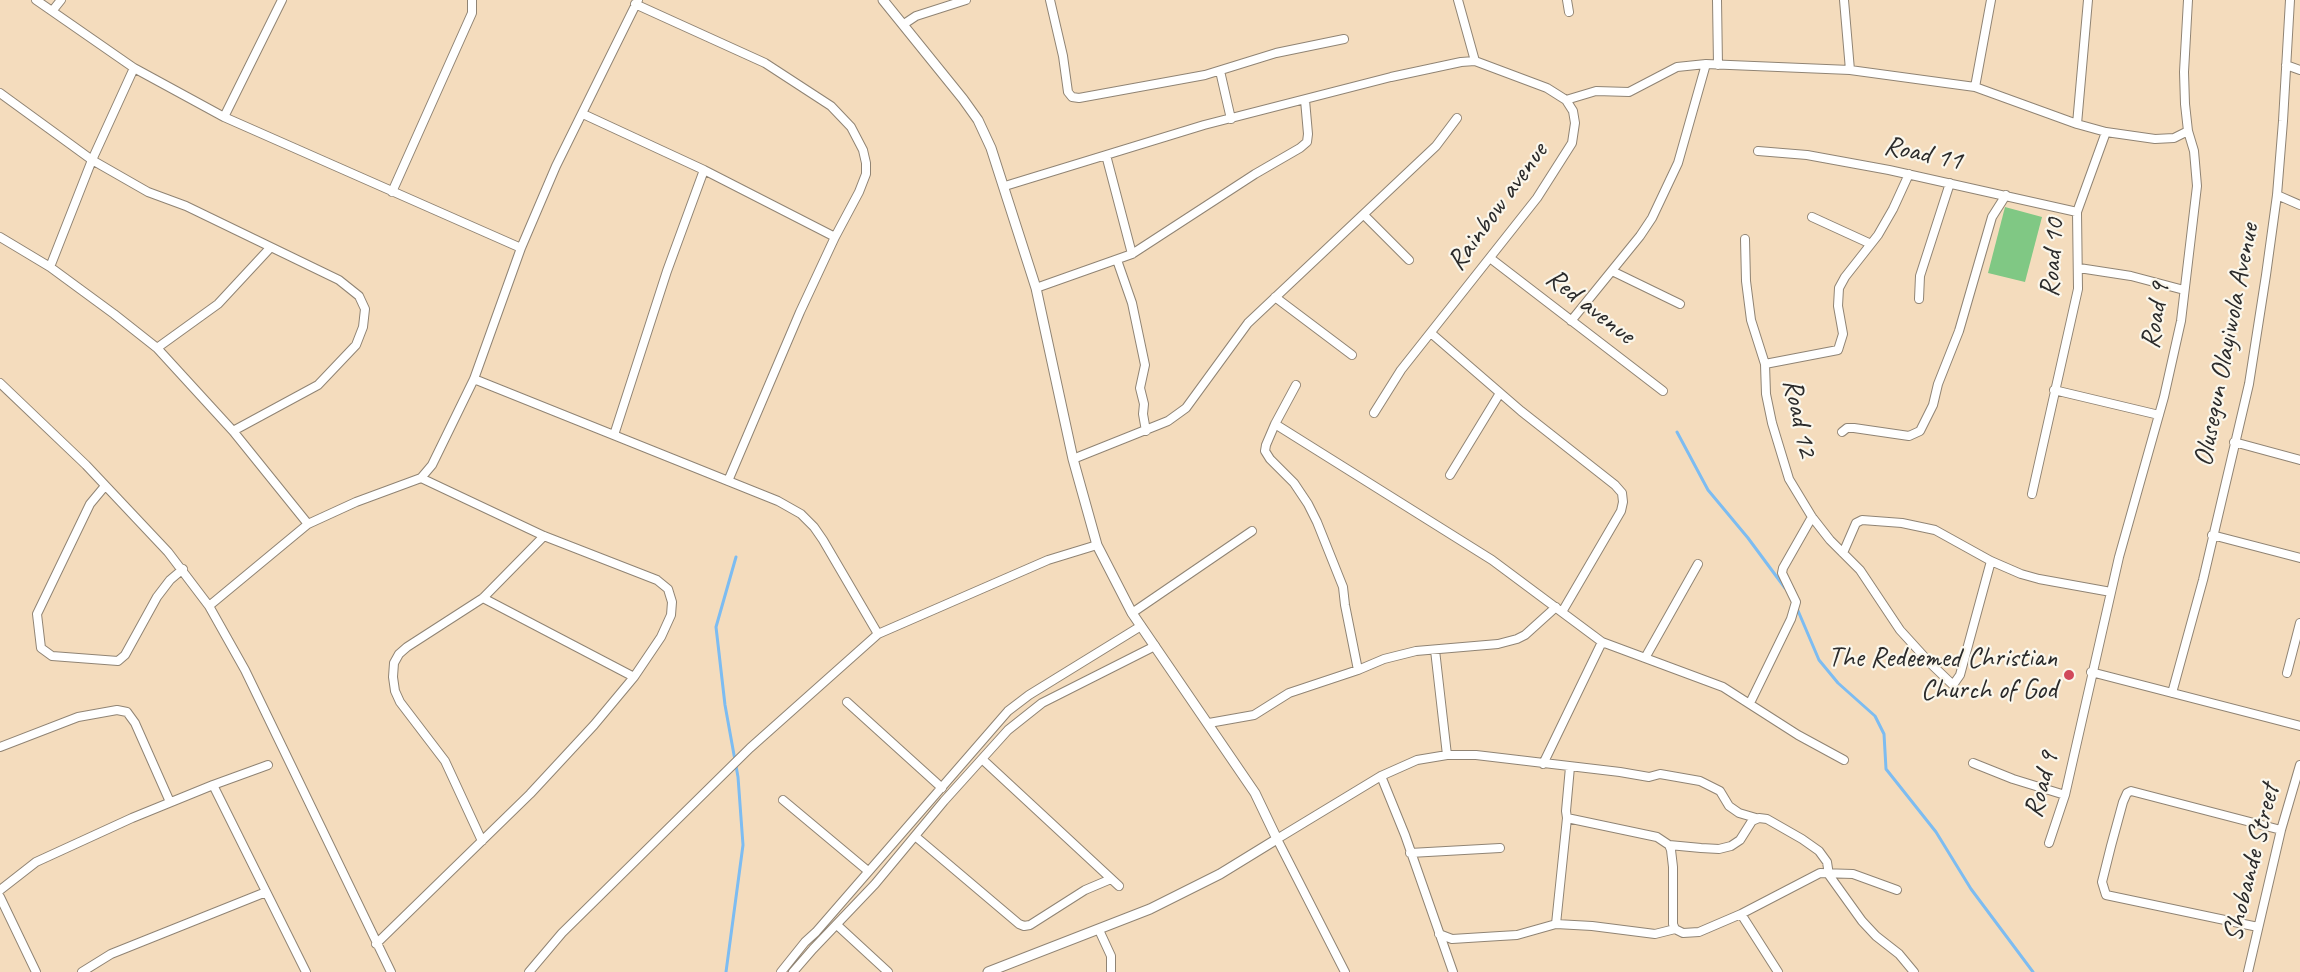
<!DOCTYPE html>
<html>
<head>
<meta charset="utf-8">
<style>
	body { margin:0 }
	canvas { display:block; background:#f4dcbd }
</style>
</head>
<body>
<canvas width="2300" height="972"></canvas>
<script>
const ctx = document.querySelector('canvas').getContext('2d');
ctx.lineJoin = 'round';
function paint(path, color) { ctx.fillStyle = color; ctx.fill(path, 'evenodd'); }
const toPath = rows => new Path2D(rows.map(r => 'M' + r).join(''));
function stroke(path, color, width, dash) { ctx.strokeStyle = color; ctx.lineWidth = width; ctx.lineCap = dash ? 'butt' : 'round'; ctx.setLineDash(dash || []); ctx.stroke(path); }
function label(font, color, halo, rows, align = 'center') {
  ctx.font = font + ' Caveat,sans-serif'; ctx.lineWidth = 4.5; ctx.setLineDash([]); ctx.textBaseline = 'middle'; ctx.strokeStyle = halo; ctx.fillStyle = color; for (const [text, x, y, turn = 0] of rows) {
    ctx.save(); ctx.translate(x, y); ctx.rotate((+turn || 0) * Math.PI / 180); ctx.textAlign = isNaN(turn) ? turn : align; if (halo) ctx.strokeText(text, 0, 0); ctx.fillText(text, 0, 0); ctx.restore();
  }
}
paint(toPath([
	[2005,207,2042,217,2025,282,1988,273]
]), '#80c884');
stroke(toPath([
	[1677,432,1708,490,1748,538,1785,588],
	[1796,606,1819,660,1838,683,1875,716,1884,734,1886,769,1936,832,1971,889,2033,972],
	[726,972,743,845,738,777,725,705,716,627,736,557]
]), '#7dbcf1', 3);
const minor = toPath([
	[36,0,134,68,224,117,521,248],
	[1050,0,1063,56,1068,92,1072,97,1079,98,1205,75,1276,53,1344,39],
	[1458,0,1475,61],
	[1567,0,1569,12],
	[1717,0,1718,65],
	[1844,0,1850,70],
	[635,4,765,63,831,106,851,127,863,150,866,163,866,174,859,192,835,237,800,312,728,481],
	[53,10,61,0],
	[904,24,916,16,966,0],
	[2286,65,2300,70],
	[1220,71,1231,119],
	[1975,87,1991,0],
	[0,93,92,160,148,192,186,206,339,280,359,296,365,309,363,327,356,345,318,385,233,431],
	[1566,100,1596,91,1629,92,1677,67,1706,64,1850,70,1975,87,2077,124,2106,132,2155,139,2174,138,2188,131],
	[583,114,704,170,835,237],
	[224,117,282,0],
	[2077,124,2088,0],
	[1758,151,1807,155,1889,170,2077,212],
	[1106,155,1132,254],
	[1005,186,1204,125,1391,77,1461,62,1475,61,1547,88,1566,100,1573,111,1575,123,1572,143,1537,198,1401,370,1374,413],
	[392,192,472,13,472,0],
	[2277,195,2300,205],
	[1364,215,1409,260],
	[1812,217,1871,244],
	[0,237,50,267,114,314,157,348,233,431,308,524],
	[1745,239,1746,281,1751,320,1765,364,1766,394,1772,423,1789,479,1812,517,1830,540,1860,570,1900,630,1930,663,1953,685,1960,675,1991,561],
	[1490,258,1663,391],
	[1117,260,1132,303,1145,365,1140,388,1144,404,1143,414,1146,431],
	[50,267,92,160,134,68],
	[2079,268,2131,276,2184,290],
	[1612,271,1680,304],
	[1036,288,1132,254,1255,174,1300,148,1307,142,1308,134,1305,100],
	[1275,297,1352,355],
	[1919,299,1920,276,1950,183],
	[1571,321,1640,236,1652,218,1678,163,1706,64],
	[1432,334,1521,411,1615,485,1622,493,1623,502,1621,511,1562,612],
	[157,348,218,304,270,248],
	[1765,364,1838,350,1843,334,1838,306,1839,288,1845,277,1878,235,1893,209,1909,174],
	[474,379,778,501,801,514,814,527,823,540,878,634],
	[0,383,86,465,168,552,209,606,245,670,391,972],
	[1296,385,1275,424,1266,445,1265,451,1270,459,1294,483,1308,504,1317,522,1343,587,1345,605,1358,670],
	[2054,390,2159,415],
	[1275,424,1492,560,1602,642,1723,687,1798,735,1844,760],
	[1842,432,1847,428,1854,428,1909,436,1920,431,1933,405,1938,384,1959,331,1992,217,2006,195],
	[614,435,667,271,704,170],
	[2234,442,2300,460],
	[1073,459,1168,421,1186,408,1248,323,1436,146,1457,118],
	[1450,475,1500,393],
	[105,486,90,504,37,614,41,648,52,656,118,661,125,655,157,597,170,580,183,569],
	[2032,494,2078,289,2077,212,2106,132],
	[2212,535,2300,558],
	[1843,553,1856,523,1862,520,1902,523,1935,530,1991,561,2021,574,2039,579,2111,592],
	[483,598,634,677],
	[209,606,308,524,356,502,421,478,432,465,474,379,521,248,556,166,638,0],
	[1132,613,1252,531],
	[1435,650,1447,755],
	[1645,658,1698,564],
	[2091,672,2300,726],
	[2287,673,2300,623],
	[2172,693,2203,580,2249,384,2266,275,2277,195,2283,121,2290,0],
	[847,702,942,788],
	[1750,703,1791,619,1796,602,1782,573,1783,568,1812,517],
	[1209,723,1254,715,1289,693,1358,670,1384,659,1416,651,1498,644,1517,639,1525,635,1556,607],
	[0,747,78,717,117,710,127,712,135,723,170,802],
	[982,759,1119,886],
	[1973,763,2013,779,2065,795],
	[1543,764,1602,642],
	[1570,767,1566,811,1567,818,1657,837,1669,845,1701,848,1719,849,1731,846,1740,840,1752,821,1759,818,1767,819,1802,839,1819,851,1827,862,1829,875,1862,921,1876,936,1899,954,1914,972],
	[1381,776,1405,835,1453,972],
	[213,785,306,972],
	[783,800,868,871],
	[915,836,1019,924,1024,926,1030,925,1085,890,1111,879],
	[482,841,445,761,400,702,395,691,393,677,394,663,399,654,407,647,483,598,544,536],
	[2049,843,2065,795,2119,557,2164,397,2181,321,2197,186,2194,151,2188,131,2185,104,2184,72,2188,0],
	[1669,845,1671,850,1673,867,1673,924,1675,929],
	[1410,853,1500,848],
	[0,890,36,862,132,818,213,785,268,765],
	[0,897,36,972],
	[1741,914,1778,972],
	[1556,924,1567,818],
	[837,925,888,972],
	[2258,927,2106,895,2102,882,2111,846,2123,802,2127,793,2131,791,2281,830],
	[1099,930,1111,956,1111,972],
	[1439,934,1452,939,1500,936,1517,935,1556,924,1592,926,1655,934,1675,929,1683,933,1699,932,1741,914,1820,873,1853,874,1897,890],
	[376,944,530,794,594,725,634,677,661,637,671,615,672,602,668,589,657,580,544,536,421,478],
	[82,972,111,954,266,892],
	[529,972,562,933,750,748,878,634,1048,560,1097,545],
	[781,972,805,942,816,932,1008,711,1029,695,1141,626],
	[793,972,813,949,875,884,944,801,1008,730,1042,703,1155,646],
	[1345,972,1277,839,1381,776,1417,760,1447,755,1476,755,1620,772,1649,777,1660,774,1700,781,1720,791,1729,806,1739,813,1756,818],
	[2248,972,2281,830,2300,765]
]);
const tertiary = toPath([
	[883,0,963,99,978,120,991,148,1036,288,1073,459,1097,545,1132,613,1255,793,1277,839,1220,874,1150,909,988,972]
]);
stroke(minor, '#908474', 10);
stroke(tertiary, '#908474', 11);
stroke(minor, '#fff', 8);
stroke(tertiary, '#fff', 9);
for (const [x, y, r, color] of [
	[2069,675,6,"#d1495b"]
]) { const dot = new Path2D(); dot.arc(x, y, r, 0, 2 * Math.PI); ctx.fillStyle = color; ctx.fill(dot); stroke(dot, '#fbf7ec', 2); }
label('28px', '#2b2b2b', '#fbf7ec', [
	["Road 11",1923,154,12],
	["Rainbow avenue",1498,207,-54],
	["Road 10",2053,258,-86],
	["Red avenue",1590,307,38],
	["Road 9",2156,316,-81],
	["Olusegun Olayiwola Avenue",2227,345,-79],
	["Road 12",1799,418,78],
	["Road 9",2042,785,-75],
	["Shobande Street",2252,863,-76]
]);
label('28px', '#2b2b2b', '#fbf7ec', [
	["The Redeemed Christian",2057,659],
	["Church of God",2057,691]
], 'right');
</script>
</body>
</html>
